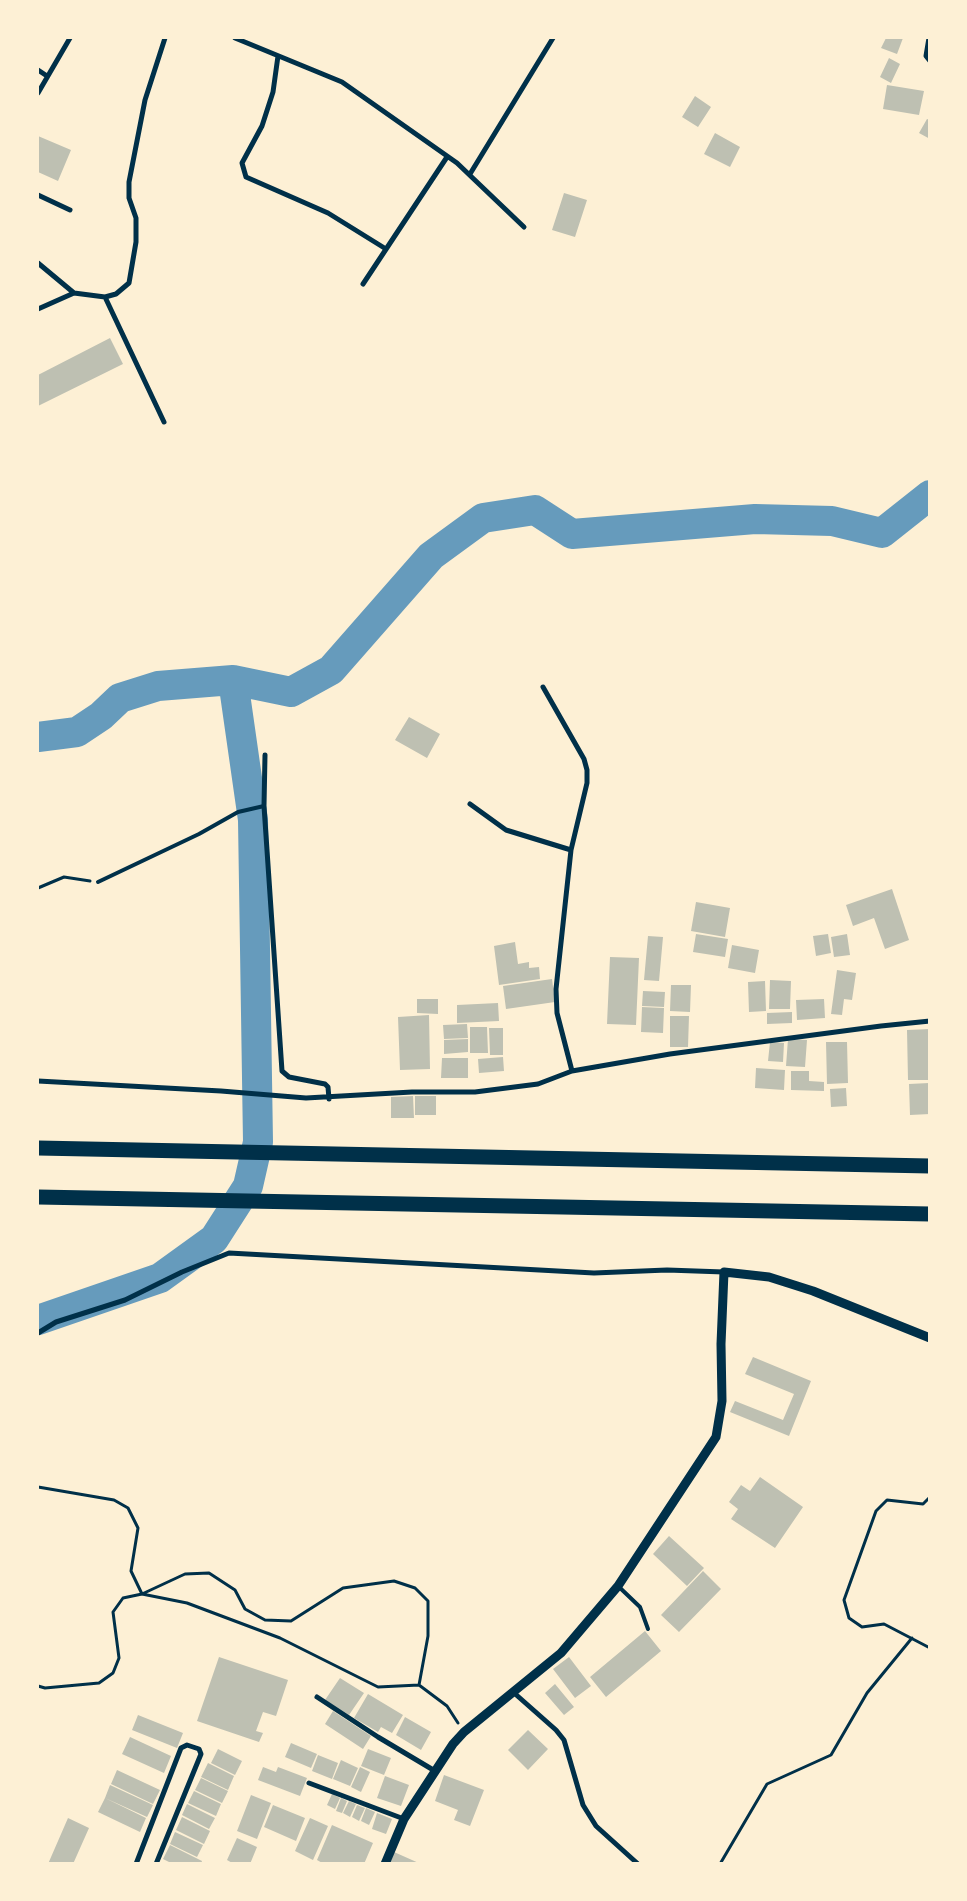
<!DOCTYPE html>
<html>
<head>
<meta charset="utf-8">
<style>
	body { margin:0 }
	#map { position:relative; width:967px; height:1901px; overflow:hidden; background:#fdf0d5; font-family:Cabin,sans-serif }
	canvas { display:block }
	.frame { position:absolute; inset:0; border:39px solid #fdf0d5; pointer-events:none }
</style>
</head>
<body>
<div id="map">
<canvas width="967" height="1901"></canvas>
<div class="frame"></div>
</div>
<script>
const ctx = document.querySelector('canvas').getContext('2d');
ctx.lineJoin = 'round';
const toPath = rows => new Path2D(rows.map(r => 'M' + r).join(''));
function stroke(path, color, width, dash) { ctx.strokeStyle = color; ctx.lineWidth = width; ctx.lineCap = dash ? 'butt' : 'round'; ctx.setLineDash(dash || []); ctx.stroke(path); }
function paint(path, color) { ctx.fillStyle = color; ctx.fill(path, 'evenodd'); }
stroke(toPath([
	[38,737,77,732,101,716,120,698,158,686,233,680],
	[38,1320,160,1278,214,1239,248,1186,258,1142,253,820,233,680,291,692,331,670,431,556,483,518,535,510,572,534,755,519,832,521,882,533,930,495]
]), '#669bbc', 30);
paint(toPath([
	[886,38,903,38,897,54,881,48],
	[889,58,900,64,891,83,880,77],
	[887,85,924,91,919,115,883,109],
	[695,96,711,107,698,127,682,117],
	[927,119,930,120,930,139,919,133],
	[715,133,740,147,730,167,704,154],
	[38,136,71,150,58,181,38,172],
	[564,193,587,200,575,237,552,230],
	[110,338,123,364,38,406,38,375],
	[409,717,440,734,427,758,395,740],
	[892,889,909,940,885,949,874,918,853,926,846,905],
	[696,902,730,908,725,937,691,931],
	[696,934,728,939,725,957,693,952],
	[828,934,831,953,816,956,813,936],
	[847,934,850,955,834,957,831,937],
	[648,936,663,937,659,981,644,980],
	[515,942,518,964,529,962,529,968,539,967,540,979,499,985,494,946],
	[732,945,759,950,755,973,728,968],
	[610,957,639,958,636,1025,607,1024],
	[837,970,856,973,852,1000,844,999,842,1015,831,1014],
	[552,979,555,1002,506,1009,503,986],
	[770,980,791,981,790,1009,769,1009],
	[765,981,766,1011,749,1012,748,982],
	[671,985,691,985,690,1012,670,1011],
	[643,991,665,992,664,1007,642,1006],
	[417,999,438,999,438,1014,417,1013],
	[824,999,825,1018,797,1020,796,1000],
	[498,1003,499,1021,457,1023,457,1005],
	[642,1007,664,1008,663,1033,641,1032],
	[792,1012,792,1023,767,1024,767,1013],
	[429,1015,430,1069,400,1070,398,1017],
	[670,1016,689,1016,688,1047,670,1047],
	[467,1024,468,1038,444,1039,443,1025],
	[470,1027,487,1027,488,1053,470,1053],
	[489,1028,503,1028,503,1055,490,1055],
	[930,1029,930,1080,908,1080,907,1030],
	[468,1039,468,1052,444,1054,444,1040],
	[788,1039,807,1040,805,1067,786,1066],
	[770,1042,784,1043,783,1062,768,1061],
	[826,1042,847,1042,848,1083,827,1084],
	[503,1057,504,1071,479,1073,478,1059],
	[442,1058,468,1058,468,1078,441,1078],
	[756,1068,785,1070,784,1090,755,1088],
	[791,1071,809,1071,809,1081,824,1082,824,1091,791,1090],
	[929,1083,930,1114,910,1115,909,1084],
	[846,1088,847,1106,831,1107,830,1089],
	[413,1096,414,1118,391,1118,391,1097],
	[415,1096,436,1096,436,1115,415,1115],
	[753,1357,811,1381,789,1436,730,1412,735,1401,783,1420,794,1394,745,1374],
	[760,1477,803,1507,775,1548,731,1519,738,1509,729,1502,741,1485,750,1491],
	[669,1536,704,1568,687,1586,653,1554],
	[703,1571,721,1589,679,1632,661,1615],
	[645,1631,661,1651,606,1697,590,1677],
	[219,1657,288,1680,276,1716,263,1712,256,1731,263,1733,259,1742,197,1721],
	[569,1657,591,1686,575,1698,553,1669],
	[340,1678,364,1693,349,1715,325,1700],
	[555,1684,574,1707,564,1715,545,1693],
	[368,1694,403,1715,392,1733,381,1727,378,1732,354,1718],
	[333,1711,371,1736,363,1749,325,1724],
	[138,1715,183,1733,177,1748,132,1730],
	[405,1717,431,1732,421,1750,396,1735],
	[528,1730,548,1749,528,1770,508,1750],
	[130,1737,171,1756,164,1773,122,1754],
	[291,1743,317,1754,311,1768,285,1757],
	[218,1749,242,1761,235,1775,211,1763],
	[368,1749,391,1758,384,1775,361,1766],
	[318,1755,338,1763,332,1779,312,1771],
	[341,1760,358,1768,350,1786,333,1779],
	[208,1763,234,1776,228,1790,201,1777],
	[263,1767,276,1772,278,1767,307,1778,300,1796,258,1780],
	[360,1767,370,1772,361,1792,351,1787],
	[117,1770,160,1790,153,1804,111,1784],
	[444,1775,484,1790,470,1826,454,1820,458,1810,435,1801],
	[385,1776,409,1785,401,1806,377,1798],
	[201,1778,228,1791,222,1803,195,1790],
	[110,1785,153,1805,147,1817,105,1798],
	[194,1791,221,1804,216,1816,188,1803],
	[332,1794,340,1798,335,1809,327,1805],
	[251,1795,271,1803,257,1839,237,1831],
	[105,1798,146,1818,140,1832,98,1812],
	[341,1798,347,1801,342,1813,336,1811],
	[349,1801,356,1804,350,1817,343,1813],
	[187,1804,215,1818,209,1829,182,1815],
	[273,1805,305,1818,296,1841,264,1827],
	[357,1805,365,1808,359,1821,352,1817],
	[366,1808,375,1812,369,1825,361,1821],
	[377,1813,392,1819,386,1834,372,1829],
	[182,1817,210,1831,204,1844,176,1830],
	[68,1818,89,1828,73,1864,48,1864],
	[310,1818,328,1826,313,1860,295,1851],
	[332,1825,373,1843,364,1864,324,1864,317,1860],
	[175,1832,203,1845,197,1857,170,1844],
	[237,1838,257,1847,250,1864,234,1864,227,1860],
	[170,1845,202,1861,201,1864,173,1864,163,1859],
	[394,1852,421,1864,390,1864]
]), '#bec0b2');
stroke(toPath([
	[38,888,64,877,90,881],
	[38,1487,114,1500,128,1508,138,1528,131,1571,142,1594,185,1574,209,1573,235,1590,245,1609,265,1620,291,1621,343,1588,394,1581,415,1588,428,1601,428,1636,419,1685],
	[930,1497,923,1504,887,1500,876,1511,844,1600,849,1618,862,1627,884,1624,930,1648],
	[38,1686,45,1688,99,1683,113,1673,119,1658,113,1612,123,1598,142,1594,187,1603,280,1638,378,1687,419,1685,447,1706,458,1723],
	[720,1864,767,1784,831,1755,867,1693,912,1638]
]), '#003049', 3);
stroke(toPath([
	[98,882,199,834,238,812,264,806],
	[618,1586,640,1607,648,1629]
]), '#003049', 4);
stroke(toPath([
	[235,38,342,82,457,163,524,227],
	[929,38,926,56,930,61],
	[278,56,273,92,262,126,242,163,246,177,328,213,386,249],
	[38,70,47,76],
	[38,93,70,38],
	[470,174,553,38],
	[38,195,70,210],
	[38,263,74,293,105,297,116,294,129,283,136,242,136,218,129,198,129,182,145,100,165,38],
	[363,284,447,157],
	[105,297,164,422],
	[38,309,74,293],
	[543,687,584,759,587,770,587,783,571,850,556,989,557,1013,572,1071],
	[265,755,264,806,282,1071,289,1077,325,1084,328,1087,329,1099],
	[470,804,506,830,571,850],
	[38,1081,221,1091,306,1098,412,1092,475,1092,538,1084,572,1071,670,1054,881,1026,930,1021],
	[38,1333,56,1322,125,1300,182,1272,229,1253,594,1273,667,1270,724,1272],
	[513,1692,556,1730,564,1740,583,1805,596,1826,638,1864],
	[317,1697,378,1737,435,1771],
	[309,1783,404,1819],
	[136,1864,181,1748,187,1745,199,1749,201,1754,156,1864]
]), '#003049', 5);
stroke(toPath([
	[385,1864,404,1819,453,1744,464,1732,561,1653,618,1586,716,1437,722,1401,721,1344,724,1272,769,1277,813,1291,930,1338]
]), '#003049', 9);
stroke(toPath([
	[38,1148,930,1166],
	[38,1197,930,1214]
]), '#003049', 15);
</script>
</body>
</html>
